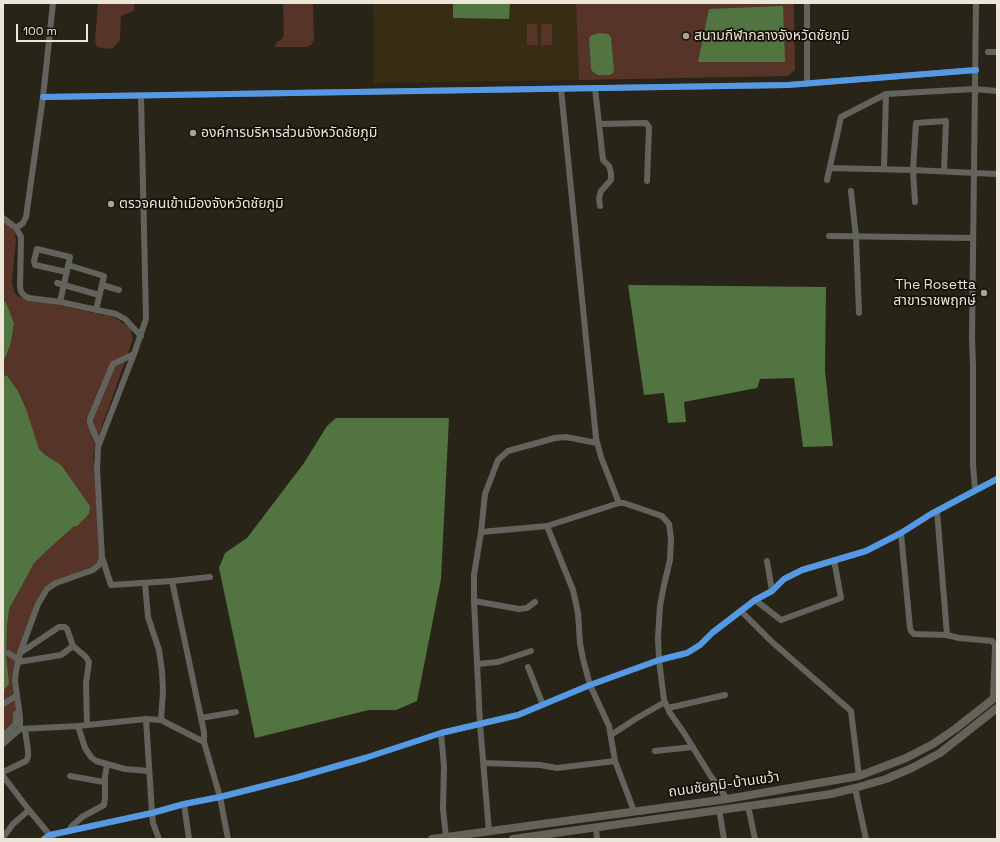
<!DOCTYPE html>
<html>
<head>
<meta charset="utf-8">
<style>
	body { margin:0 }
	#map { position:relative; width:1000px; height:842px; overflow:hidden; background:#292418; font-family:"Space Grotesk",sans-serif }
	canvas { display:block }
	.frame { position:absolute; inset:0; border:4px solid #ebe6d8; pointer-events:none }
	.scale { position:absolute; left:16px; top:24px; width:72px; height:18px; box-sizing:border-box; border:2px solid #ebe6d8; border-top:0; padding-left:5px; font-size:12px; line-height:14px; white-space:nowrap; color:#ebe6d8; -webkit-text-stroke:3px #151108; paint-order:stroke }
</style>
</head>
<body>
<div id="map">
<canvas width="1000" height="842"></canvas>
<div class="frame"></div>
<div class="scale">100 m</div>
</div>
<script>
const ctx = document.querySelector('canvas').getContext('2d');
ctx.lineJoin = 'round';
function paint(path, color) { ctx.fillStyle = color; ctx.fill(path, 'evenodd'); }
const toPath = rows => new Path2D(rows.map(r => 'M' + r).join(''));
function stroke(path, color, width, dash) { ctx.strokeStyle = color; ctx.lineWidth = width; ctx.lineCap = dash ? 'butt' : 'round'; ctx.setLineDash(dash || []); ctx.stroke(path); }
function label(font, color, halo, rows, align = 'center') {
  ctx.font = font + ' "Space Grotesk","Noto Sans Thai",sans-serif'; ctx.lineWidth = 3.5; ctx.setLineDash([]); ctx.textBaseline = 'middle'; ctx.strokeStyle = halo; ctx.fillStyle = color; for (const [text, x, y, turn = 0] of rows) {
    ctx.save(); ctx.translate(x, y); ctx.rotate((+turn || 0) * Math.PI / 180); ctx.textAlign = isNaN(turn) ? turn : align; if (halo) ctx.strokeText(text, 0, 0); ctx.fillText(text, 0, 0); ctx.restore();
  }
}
paint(toPath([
	[373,3,576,3,579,80,374,83]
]), '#382d12');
paint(toPath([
	[98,3,134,3,134,11,121,16,120,40,113,48,108,49,97,47,95,41],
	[283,3,313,3,314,40,311,45,307,47,276,47,275,44,282,39,284,35],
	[576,3,794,3,795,70,788,76,579,80],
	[527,24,537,24,538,45,527,45],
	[541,24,552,24,552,45,541,45],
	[3,221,11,227,15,233,16,241,12,281,14,292,19,297,114,317,130,328,133,339,95,446,93,455,100,562,94,567,55,581,36,602,13,669,12,683,14,696,18,717,16,728,3,740]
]), '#563528');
paint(toPath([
	[453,3,510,3,509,19,453,18],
	[783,6,785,62,698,62,709,9],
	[600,33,608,34,611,37,614,70,613,73,610,75,598,75,593,72,591,69,589,38,592,35],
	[628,285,826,287,825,371,833,446,803,447,794,378,760,379,757,388,684,402,686,422,668,423,664,393,644,395],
	[3,300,6,303,14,323,11,342,6,356,3,360],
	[3,375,7,376,18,391,26,409,39,449,45,455,61,465,90,506,89,514,77,526,73,527,43,554,34,563,9,609,7,626,6,656,9,684,3,691],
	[336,418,449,418,441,579,417,701,396,710,369,710,255,738,219,568,225,553,247,538,304,463,327,426]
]), '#517440');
stroke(toPath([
	[807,3,807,84],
	[988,52,997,52],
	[595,88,603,160,609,166,611,173,611,180,601,191,599,198,600,206],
	[561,89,596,438,601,457,619,503],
	[43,97,788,85,976,70],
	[599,124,646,123,649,127,647,181],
	[830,168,913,170,997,174],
	[884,169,886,94],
	[827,180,841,117,886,94,974,89,997,91],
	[851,191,856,237,859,313],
	[915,202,913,170,916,123,946,121,944,171],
	[3,218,16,228,21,237,20,287,21,292,25,296,29,298,60,302,116,314,125,319,141,336],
	[16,228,23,223,26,217,43,97,53,3],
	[829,236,973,238],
	[68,265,104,276,96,310],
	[57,283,99,295],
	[102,285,119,290],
	[60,302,70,257,37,249,34,261,35,265,67,272],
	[99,444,90,423,90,419,113,364,134,354],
	[975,490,973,464,973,367,972,337,976,3],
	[937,511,947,635],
	[547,526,573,590,578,613,580,643,583,659,590,685,609,726,615,761,634,811],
	[481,532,547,526,619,503,624,503,662,516,669,524,671,538,670,560,664,585,660,606,658,638,659,660,664,700,670,713,684,733,710,775,727,799],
	[901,533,910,628,911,631,914,634,947,635,959,638,992,641,995,645,995,648,993,699],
	[102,557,111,585,172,581,210,577],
	[767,561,772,591],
	[172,581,204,732,204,742,220,797,228,839],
	[145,583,148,617,159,650,162,671,163,691,161,720],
	[755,600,781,620,841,598,834,560],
	[474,601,519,609,527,608,535,602],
	[741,611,771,641,851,711,859,776],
	[8,653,19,660],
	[20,653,59,627,65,627,67,629,73,646,86,657,89,662,86,683,87,725],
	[18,662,61,655,73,646],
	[477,664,498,662,531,651],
	[528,667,543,705],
	[3,704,16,696],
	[668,708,725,695],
	[201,718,236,712],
	[146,719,152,813,153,823,159,839],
	[78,726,85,748,91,757,96,761,125,769,149,771],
	[20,729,78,726,146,719,161,720,204,742],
	[441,733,444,766,443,809,446,837],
	[611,735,637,718,665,702],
	[3,736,14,726,16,722,16,714],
	[3,744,20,729,20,717,15,681,16,671,20,653,38,604,47,589,56,583,93,570,100,564,102,557,97,469,98,447,134,354,146,319,141,96],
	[655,751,693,747],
	[484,763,540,765,557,768,615,761],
	[3,772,26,761,28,757,28,751,25,729],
	[3,776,29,810,53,839],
	[70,776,104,782],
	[855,788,866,839],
	[184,804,189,839],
	[748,806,755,839],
	[719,809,724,839],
	[596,828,597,839],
	[69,831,71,827,82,817,104,805,105,798,105,776,107,765],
	[489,832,480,724,474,601,474,575,481,532,485,494,498,460,508,451,555,438,566,437,597,443],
	[3,835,5,835,13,824,29,810],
	[44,839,50,835,152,813,184,804,220,797,295,778,365,758,441,733,518,715,590,685,659,660,687,653,700,645,712,633,755,600,772,591,784,579,802,570,866,551,901,533,931,514,997,479]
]), '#63635e', 6);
stroke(toPath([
	[432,839,727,799,859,776,906,758,933,744,955,729,997,696],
	[513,839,777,802,831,794,855,788,886,779,912,768,940,753,997,708]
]), '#64635a', 8);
stroke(toPath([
	[43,97,788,85,976,70],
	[44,839,50,835,152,813,184,804,220,797,295,778,365,758,441,733,518,715,590,685,659,660,687,653,700,645,712,633,755,600,772,591,784,579,802,570,866,551,901,533,931,514,997,479]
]), '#5399e6', 6);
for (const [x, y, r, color] of [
	[686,36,4,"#a7a295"],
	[193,133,4,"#a7a295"],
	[111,204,4,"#a7a295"],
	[984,293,4,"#a7a295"]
]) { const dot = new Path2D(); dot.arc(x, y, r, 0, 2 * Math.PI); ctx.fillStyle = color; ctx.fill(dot); stroke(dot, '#151108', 1.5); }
label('14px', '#ebe6d8', '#151108', [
	["สนามกีฬากลางจังหวัดชัยภูมิ",694,36],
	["องค์การบริหารส่วนจังหวัดชัยภูมิ",201,133],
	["ตรวจคนเข้าเมืองจังหวัดชัยภูมิ",119,204],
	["The Rosetta",976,285,"right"],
	["สาขาราชพฤกษ์",976,301,"right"]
], 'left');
label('14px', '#ebe6d8', '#151108', [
	["ถนนชัยภูมิ-บ้านเขว้า",724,785,-8]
]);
</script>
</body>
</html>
